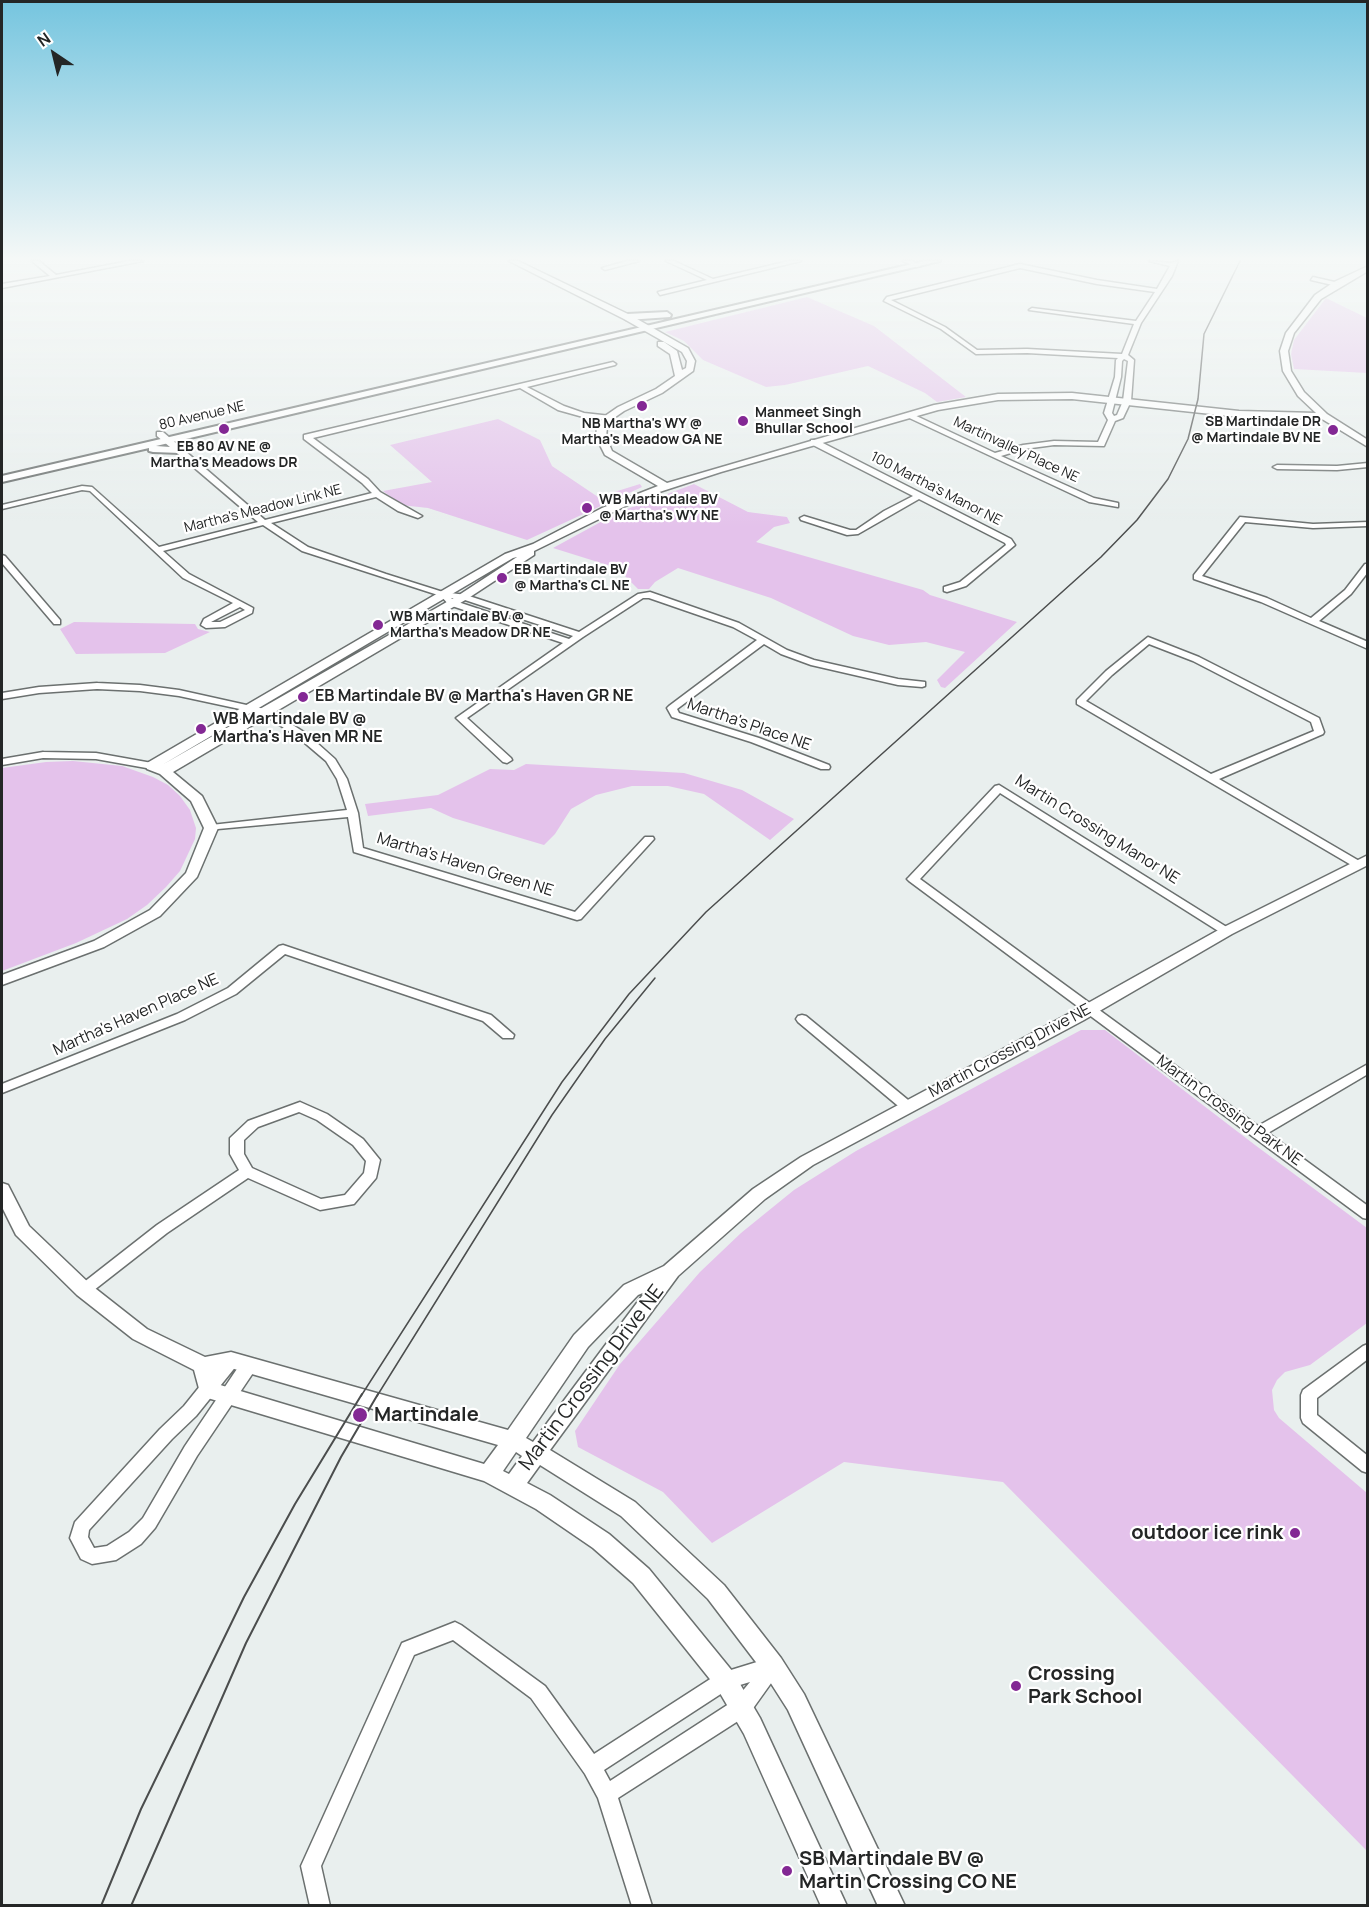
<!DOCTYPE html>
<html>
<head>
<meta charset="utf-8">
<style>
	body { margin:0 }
	#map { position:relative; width:1369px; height:1907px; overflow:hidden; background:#e9efee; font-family:Manrope,sans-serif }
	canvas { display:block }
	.frame { position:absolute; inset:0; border:3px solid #242626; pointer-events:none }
	.north { position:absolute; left:24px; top:24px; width:60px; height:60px; -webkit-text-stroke:4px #fff; paint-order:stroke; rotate:325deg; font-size:16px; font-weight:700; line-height:24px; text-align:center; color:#242626 }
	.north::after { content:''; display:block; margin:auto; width:21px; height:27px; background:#242626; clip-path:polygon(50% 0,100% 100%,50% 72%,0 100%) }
</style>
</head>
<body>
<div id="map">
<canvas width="1369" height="1907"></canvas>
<div class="frame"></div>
<div class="north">N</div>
</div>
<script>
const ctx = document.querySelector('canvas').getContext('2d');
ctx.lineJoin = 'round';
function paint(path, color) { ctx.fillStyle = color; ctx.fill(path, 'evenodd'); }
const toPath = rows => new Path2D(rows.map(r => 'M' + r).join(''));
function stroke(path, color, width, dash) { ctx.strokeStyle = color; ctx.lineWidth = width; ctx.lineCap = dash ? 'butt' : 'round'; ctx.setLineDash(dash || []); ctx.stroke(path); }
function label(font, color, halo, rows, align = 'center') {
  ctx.font = font + ' Manrope,sans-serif'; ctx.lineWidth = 4.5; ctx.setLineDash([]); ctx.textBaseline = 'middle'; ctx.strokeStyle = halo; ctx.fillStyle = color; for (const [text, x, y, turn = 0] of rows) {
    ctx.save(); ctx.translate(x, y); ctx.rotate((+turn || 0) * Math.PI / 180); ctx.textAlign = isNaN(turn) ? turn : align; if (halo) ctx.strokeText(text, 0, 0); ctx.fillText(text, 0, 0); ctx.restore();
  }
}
paint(toPath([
	[807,297,874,326,966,397,937,402,925,393,868,366,785,385,766,387,703,360,684,341,665,332],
	[1326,298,1367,318,1367,373,1294,369,1291,354,1294,340],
	[498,419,540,440,552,466,598,497,640,484,642,487,527,540,428,508,401,505,383,491,432,482,390,445],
	[694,484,748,512,787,517,790,523,774,527,756,542,923,590,930,595,1017,622,945,688,941,687,937,680,965,652,926,642,889,645,853,636,771,598,678,568,655,582,649,589,638,589,617,568,553,548,619,512],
	[74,622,195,624,198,629,210,632,165,653,76,654,60,629],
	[73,761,122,766,153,777,168,785,180,796,190,810,196,828,195,839,180,871,166,887,147,905,127,919,76,943,2,971,2,768,46,762],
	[526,764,684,773,742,790,794,819,770,840,704,794,668,786,632,786,596,795,571,809,555,834,544,845,453,818,431,808,368,816,365,804,438,795,490,769,514,770],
	[1081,1030,1105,1030,1255,1145,1367,1228,1367,1323,1310,1365,1285,1372,1277,1380,1272,1390,1274,1410,1279,1418,1367,1493,1367,1851,1003,1482,844,1462,712,1543,663,1492,578,1447,575,1431,620,1364,700,1272,741,1233,794,1190,856,1151]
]), '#e4c2eb');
const minor = toPath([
	[32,261,39,261,56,275,129,261,143,261,2,288,2,284,50,276,32,261],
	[627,261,639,261,605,270,602,268,627,261],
	[666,261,674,261,713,279,789,261,801,261,660,295,658,292,707,280,666,261],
	[903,261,912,261,921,266,916,267,903,261],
	[1149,261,1171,263,1178,261,1172,276,1141,323,1128,355,1134,360,1131,401,1123,418,1115,421,1104,446,1054,445,1024,449,1001,456,1094,498,1118,503,1118,507,1089,502,903,415,910,413,995,453,1023,445,1054,441,1098,442,1108,420,1104,413,1115,377,1116,360,1118,358,1027,353,976,354,941,329,884,301,887,297,1020,264,1097,280,1157,289,1170,266,1149,261],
	[1020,268,1097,284,1155,292,1136,321,1032,308,1029,310,1134,324,1122,354,1027,349,977,350,945,327,891,300,1020,268],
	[1124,359,1128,361,1123,401,1117,415,1114,416,1112,413,1121,377,1122,361,1124,359],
	[1313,277,1339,283,1340,284,1337,286,1311,280,1313,277],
	[613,362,616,364,615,365,527,387,564,406,584,413,611,416,611,420,583,417,558,410,520,388,313,438,368,479,380,492,422,516,418,518,398,511,376,497,271,523,308,547,386,574,443,592,466,595,579,632,638,594,650,592,739,623,787,650,814,660,898,679,925,682,925,686,922,687,898,685,811,665,781,654,764,644,677,709,679,713,759,738,829,765,830,767,829,769,821,769,751,742,672,717,667,708,669,706,757,640,733,627,649,598,643,598,583,637,467,718,511,758,512,760,507,763,503,762,456,718,563,643,449,605,441,596,302,551,263,525,163,551,189,574,253,608,252,613,225,627,206,628,201,625,204,619,233,603,183,578,90,491,82,490,2,509,2,505,82,486,92,487,159,547,258,522,157,436,157,432,163,432,265,520,372,493,362,483,304,439,304,435,613,362],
	[451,598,462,599,573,636,569,639,455,601,451,598],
	[240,607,245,610,220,622,211,622,240,607],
	[811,440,817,440,1011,539,1015,545,966,586,947,592,944,591,944,587,960,582,1006,545,1005,543,919,499,858,534,847,535,801,520,800,518,804,516,850,530,856,530,884,511,913,496,811,444,811,440],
	[1368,463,1368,467,1337,470,1277,469,1273,467,1277,465,1337,466,1368,463],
	[1240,517,1313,524,1368,522,1368,526,1313,528,1245,522,1202,576,1267,598,1311,618,1345,590,1365,564,1368,564,1368,572,1351,594,1319,621,1368,642,1368,649,1261,602,1194,579,1194,575,1240,517],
	[2,555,5,556,60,620,60,624,54,624,2,563,2,555],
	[1148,637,1199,657,1319,718,1324,732,1323,734,1219,779,1361,862,1363,864,1361,866,1353,866,1077,704,1077,700,1106,671,1148,637],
	[1149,644,1193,661,1311,722,1314,731,1211,774,1086,701,1112,675,1149,644],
	[97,683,140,685,179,690,269,710,307,734,335,759,347,779,358,813,363,848,575,912,645,837,653,837,654,839,581,919,577,920,354,852,348,817,207,830,206,828,207,826,211,825,347,810,337,779,326,761,299,738,263,714,179,696,140,691,97,689,39,693,2,699,2,693,39,687,97,683],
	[43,752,96,753,152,763,157,766,152,769,96,759,43,758,2,765,2,759,43,752],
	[999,785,1233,931,1231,934,1223,934,1000,793,920,879,1258,1126,1368,1064,1368,1074,1268,1133,1368,1206,1368,1219,1363,1218,1252,1136,909,881,907,879,909,877,995,786,999,785],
	[283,945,491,1015,514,1035,513,1038,503,1038,483,1021,285,954,236,994,185,1020,2,1093,2,1084,177,1014,228,988,279,946,283,945],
	[802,1015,806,1016,913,1104,915,1107,913,1110,903,1110,798,1022,796,1019,798,1016,802,1015],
	[300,1102,327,1114,363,1139,380,1160,376,1178,354,1204,320,1210,248,1178,167,1233,89,1294,84,1296,79,1294,76,1290,79,1286,157,1225,239,1170,230,1154,230,1138,248,1121,300,1102],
	[299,1112,317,1120,353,1145,366,1161,364,1173,345,1195,321,1199,252,1168,244,1154,244,1140,258,1127,299,1112],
	[1368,1344,1368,1359,1317,1398,1317,1415,1368,1456,1368,1473,1362,1471,1303,1423,1301,1418,1301,1395,1303,1390,1363,1346,1368,1344],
	[231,1354,237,1355,239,1360,237,1365,196,1416,172,1439,89,1530,88,1537,94,1548,107,1546,129,1532,143,1518,185,1446,243,1360,249,1359,255,1360,257,1365,255,1370,197,1456,155,1528,141,1544,116,1560,92,1564,81,1559,70,1538,75,1522,160,1429,184,1406,225,1355,231,1354],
	[455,1622,461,1625,545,1686,594,1754,718,1674,773,1657,779,1660,782,1666,779,1672,749,1714,618,1798,652,1906,632,1906,598,1798,585,1774,531,1698,453,1640,414,1655,321,1866,330,1906,310,1906,301,1866,402,1643,455,1622],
	[750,1682,735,1700,610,1781,604,1770,730,1688,750,1682]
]);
const tertiary = toPath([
	[509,261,518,261,630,315,688,348,695,361,693,371,662,393,624,411,611,420,607,427,606,437,612,451,667,483,934,405,998,394,1072,393,1239,411,1316,413,1298,396,1283,371,1280,351,1286,333,1315,295,1334,282,1368,266,1368,271,1321,299,1294,333,1288,351,1291,371,1304,392,1327,414,1368,440,1368,447,1322,419,1239,417,1072,399,998,400,938,410,721,472,644,497,534,551,534,555,467,599,173,772,202,796,218,828,197,877,160,916,104,947,2,985,2,975,94,941,150,910,186,873,204,828,191,801,160,774,147,769,146,766,147,763,505,554,533,544,602,508,658,486,605,455,596,437,597,427,605,416,618,407,656,389,675,376,670,354,658,346,658,342,664,342,677,351,682,370,686,368,687,361,682,352,624,319,509,261],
	[517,557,459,595,162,765,513,558,517,557],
	[1368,855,1368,865,1232,934,1084,1020,813,1165,765,1199,678,1276,550,1450,635,1502,724,1585,781,1658,804,1694,905,1906,878,1906,788,1710,765,1674,708,1599,621,1516,540,1465,527,1483,550,1495,609,1534,649,1569,733,1672,760,1718,847,1906,821,1906,744,1734,717,1688,633,1583,593,1548,536,1509,484,1481,201,1396,194,1370,133,1339,77,1295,16,1235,2,1207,2,1183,8,1185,29,1226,91,1285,147,1329,205,1357,231,1352,508,1430,574,1335,624,1285,664,1266,753,1189,801,1157,1072,1012,1222,928,1368,855],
	[645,1292,533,1442,526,1438,588,1347,638,1295,645,1292],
	[231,1368,498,1445,484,1464,217,1384,214,1371,231,1368],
	[516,1452,522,1456,509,1474,503,1471,516,1452]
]);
const secondary = toPath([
	[925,261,940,261,156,446,184,448,184,452,180,453,153,452,149,451,149,448,2,482,2,476,925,261],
	[667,312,671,315,670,317,627,320,623,317,627,314,667,312]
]);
stroke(minor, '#6b706f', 3);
stroke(tertiary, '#6b706f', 3);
stroke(secondary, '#6b706f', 4);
paint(minor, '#fff');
paint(tertiary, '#fff');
paint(secondary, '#fff');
stroke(toPath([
	[361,1396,562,1082,629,994,706,912,1101,557,1137,520,1168,479,1188,439,1198,399,1204,334,1240,261],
	[377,1396,552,1115,605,1039,655,978]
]), '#4b4d4d', 1.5);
stroke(toPath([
	[101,1906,141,1809,244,1597,295,1504,362,1394],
	[131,1906,246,1643,341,1457,378,1394]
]), '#4b4d4d', 2);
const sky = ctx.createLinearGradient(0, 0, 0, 528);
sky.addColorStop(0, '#75c5df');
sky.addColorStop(0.49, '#f5f8f7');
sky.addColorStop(1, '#f5f8f700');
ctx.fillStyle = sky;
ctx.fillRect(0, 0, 1369, 528);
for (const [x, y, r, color] of [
	[642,406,6,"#832894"],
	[743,421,6,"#832894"],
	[224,429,6,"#832894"],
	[1333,430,6,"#832894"],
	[587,508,6,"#832894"],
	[502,578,6,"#832894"],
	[378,625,6,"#832894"],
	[303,697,6,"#832894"],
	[201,729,6,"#832894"],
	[360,1415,8,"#832894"],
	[1295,1533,6,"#832894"],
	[1016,1686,6,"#832894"],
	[787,1871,6,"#832894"]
]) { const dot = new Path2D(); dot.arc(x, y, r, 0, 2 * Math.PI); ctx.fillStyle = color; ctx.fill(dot); stroke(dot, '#fff', 2); }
label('bold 14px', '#242626', '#fff', [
	["Manmeet Singh",755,413],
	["Bhullar School",755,429],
	["SB Martindale DR",1321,422,"right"],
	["@ Martindale BV NE",1321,438,"right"],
	["NB Martha's WY @",642,424,"center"],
	["Martha's Meadow GA NE",642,440,"center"],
	["EB 80 AV NE @",224,447,"center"],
	["Martha's Meadows DR",224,463,"center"],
	["WB Martindale BV",599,500],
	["@ Martha's WY NE",599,516],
	["EB Martindale BV",514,570],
	["@ Martha's CL NE",514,586],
	["WB Martindale BV @",390,617],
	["Martha's Meadow DR NE",390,633]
], 'left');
label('14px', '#242626', '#fff', [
	["80 Avenue NE",202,416,-13],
	["Martinvalley Place NE",1016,450,25],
	["100 Martha's Manor NE",936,489,27],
	["Martha's Meadow Link NE",263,509,-14]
]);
label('bold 16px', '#242626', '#fff', [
	["EB Martindale BV @ Martha's Haven GR NE",315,697],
	["WB Martindale BV @",213,720],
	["Martha's Haven MR NE",213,738]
], 'left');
label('16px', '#242626', '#fff', [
	["Martha's Place NE",749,725,19],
	["Martin Crossing Manor NE",1097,830,32],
	["Martha's Haven Green NE",465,865,17],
	["Martha's Haven Place NE",136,1015,-24],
	["Martin Crossing Drive NE",1010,1051,-28],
	["Martin Crossing Park NE",1229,1111,36]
]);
label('20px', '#242626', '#fff', [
	["Martin Crossing Drive NE",592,1378,-53]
]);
label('bold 20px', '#242626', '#fff', [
	["Martindale",374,1415],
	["outdoor ice rink",1283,1533,"right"],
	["Crossing",1028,1674],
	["Park School",1028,1697],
	["SB Martindale BV @",799,1859],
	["Martin Crossing CO NE",799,1882]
], 'left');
</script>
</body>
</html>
